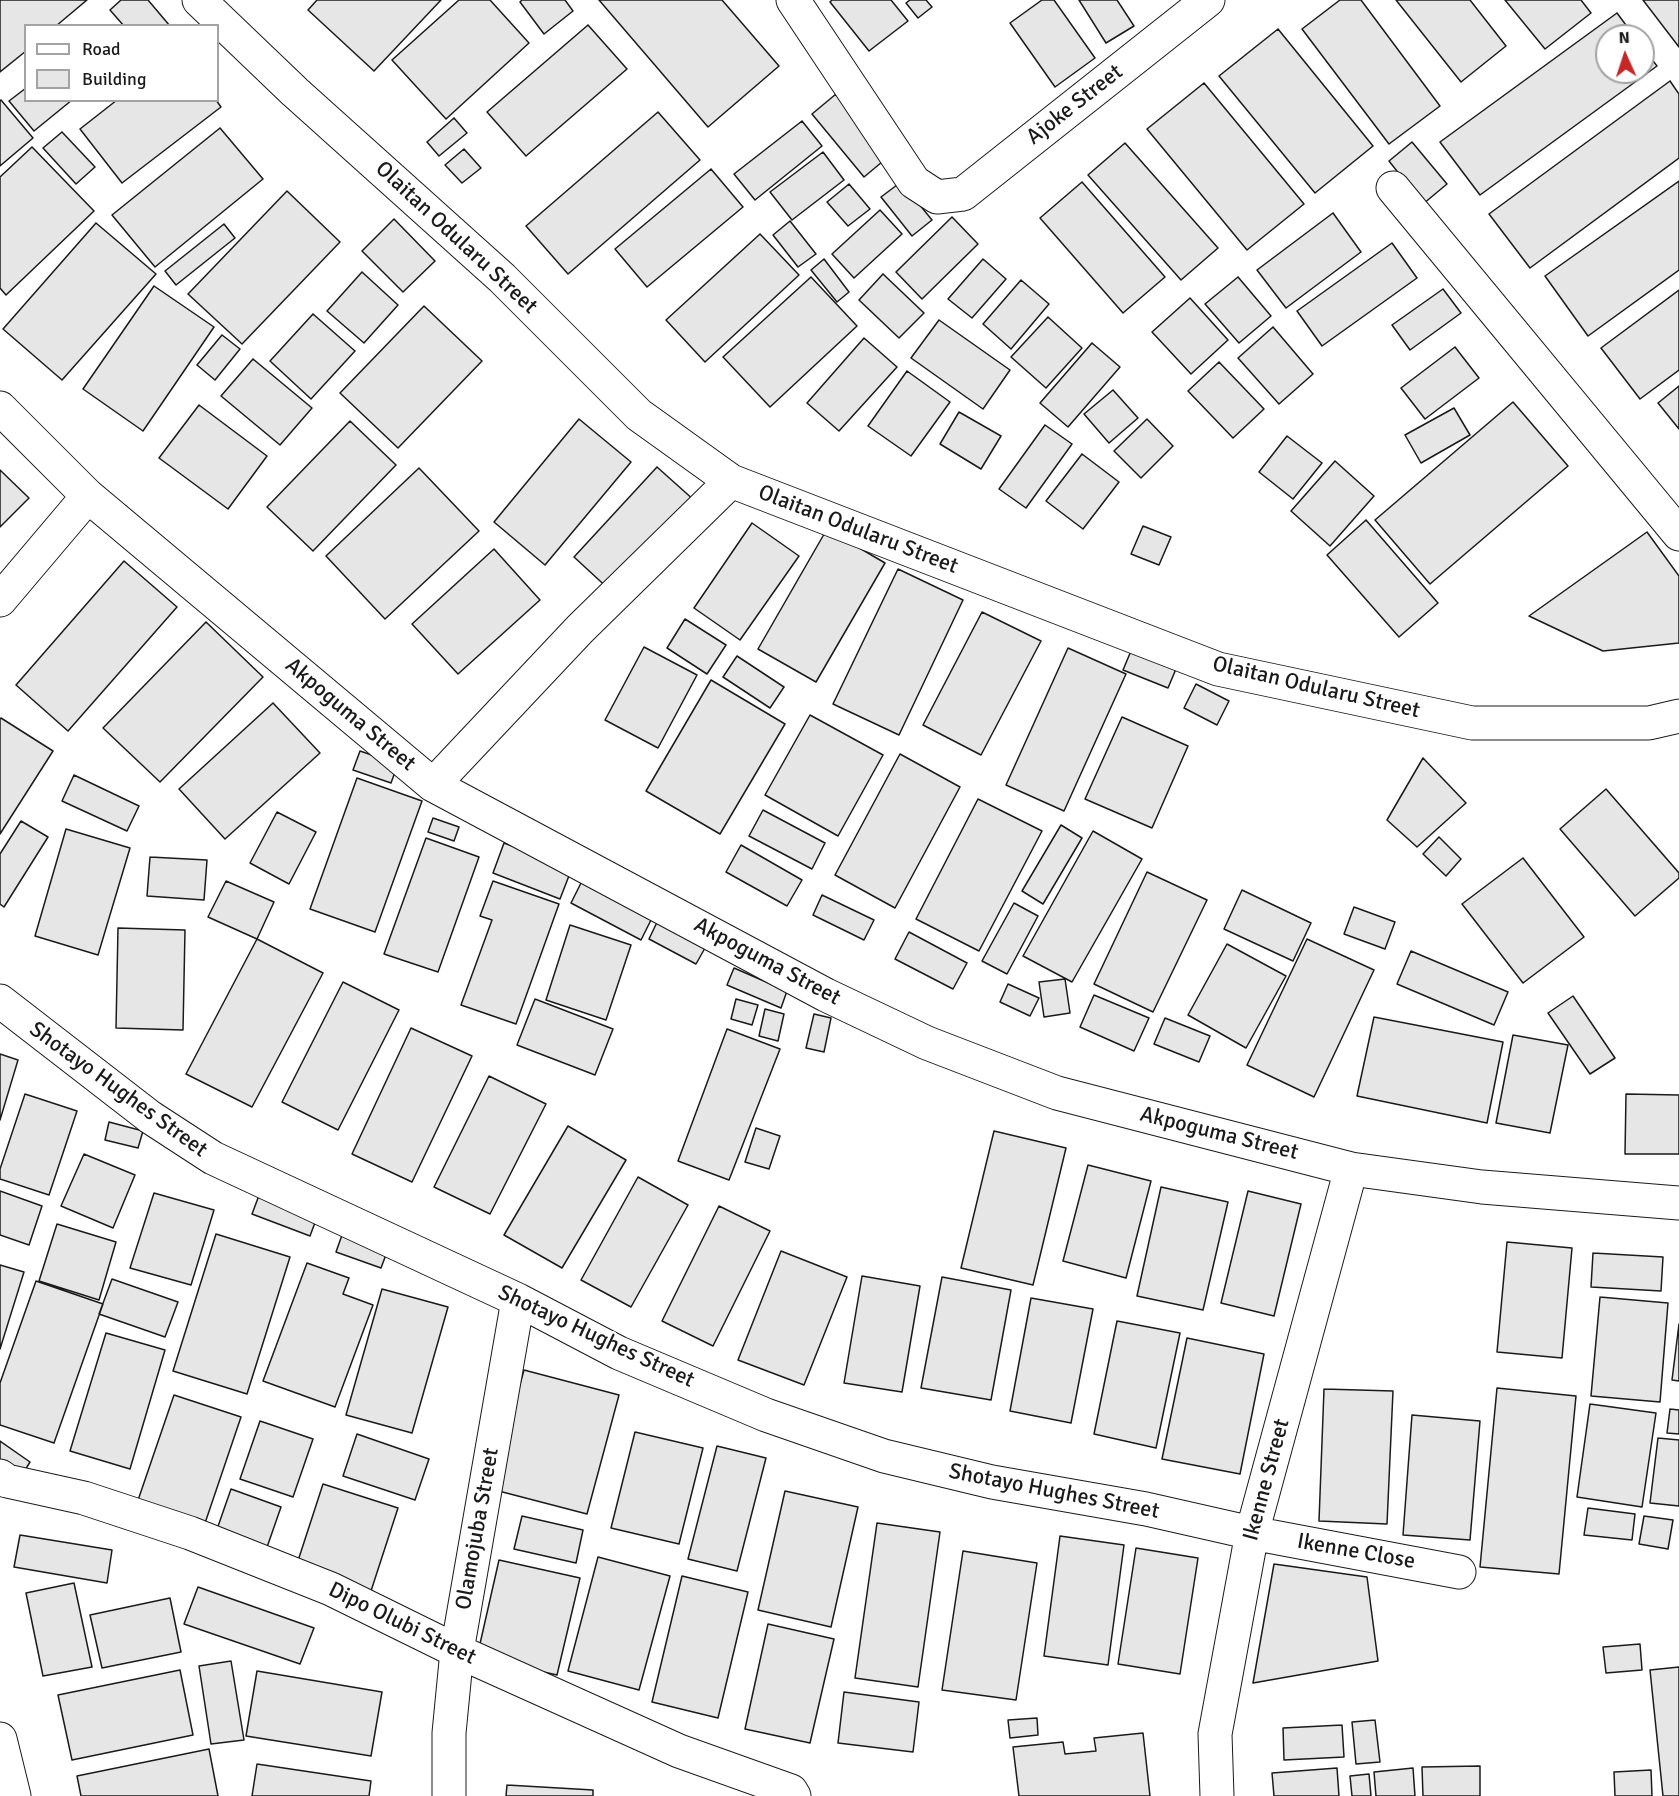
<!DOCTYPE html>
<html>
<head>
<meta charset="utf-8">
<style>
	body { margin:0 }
	#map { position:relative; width:1679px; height:1796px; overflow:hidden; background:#fff; font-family:Signika,sans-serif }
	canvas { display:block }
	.legend { position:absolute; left:24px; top:24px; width:195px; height:78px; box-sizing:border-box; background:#fff; border:2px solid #a3a3a3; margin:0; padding:8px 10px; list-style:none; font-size:18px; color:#1a1a1a }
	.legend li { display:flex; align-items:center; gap:12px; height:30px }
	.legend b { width:30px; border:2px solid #a3a3a3 }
	.north { position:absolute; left:1595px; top:24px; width:60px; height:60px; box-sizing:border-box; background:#fff; border:2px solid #a3a3a3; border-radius:50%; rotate:357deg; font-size:16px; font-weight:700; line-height:24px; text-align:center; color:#1a1a1a }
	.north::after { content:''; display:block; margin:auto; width:21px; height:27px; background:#c62828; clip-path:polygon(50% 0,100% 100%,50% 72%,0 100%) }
</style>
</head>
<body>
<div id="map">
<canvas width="1679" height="1796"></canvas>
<ul class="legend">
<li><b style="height:8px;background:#fff"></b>Road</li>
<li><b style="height:16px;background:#e6e6e6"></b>Building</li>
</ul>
<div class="north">N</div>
</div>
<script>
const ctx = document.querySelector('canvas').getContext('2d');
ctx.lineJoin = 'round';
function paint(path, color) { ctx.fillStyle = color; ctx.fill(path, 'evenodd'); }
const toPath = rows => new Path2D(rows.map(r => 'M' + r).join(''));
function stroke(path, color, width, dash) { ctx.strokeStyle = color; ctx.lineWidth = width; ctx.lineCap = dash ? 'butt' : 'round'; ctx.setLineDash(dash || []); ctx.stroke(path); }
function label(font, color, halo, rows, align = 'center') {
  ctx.font = font + ' Signika,sans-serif'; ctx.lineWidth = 4.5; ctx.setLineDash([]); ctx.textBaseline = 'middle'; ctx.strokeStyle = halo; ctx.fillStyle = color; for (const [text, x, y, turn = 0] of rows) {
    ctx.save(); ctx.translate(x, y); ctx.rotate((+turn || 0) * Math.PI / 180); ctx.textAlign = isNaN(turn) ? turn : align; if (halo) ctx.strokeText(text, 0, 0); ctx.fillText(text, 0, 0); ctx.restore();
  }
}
const building = toPath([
	[0,0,87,0,56,26,26,26,26,51,0,72,0,0],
	[121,0,148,0,170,26,124,26,110,10,121,0],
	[317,0,441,0,374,71,308,10,317,0],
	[459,0,490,0,529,43,446,119,392,60,459,0],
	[522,0,565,0,573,11,544,34,520,2,522,0],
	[599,0,722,0,779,66,708,127,599,0],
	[832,0,891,0,908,21,869,51,830,2,832,0],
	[910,0,926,0,932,7,918,18,906,3,910,0],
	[1042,0,1054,0,1095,58,1055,87,1010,23,1042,0],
	[1079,0,1117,0,1134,26,1106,43,1079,0],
	[1340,0,1361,0,1440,106,1389,144,1302,29,1340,0],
	[1396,0,1470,0,1506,46,1461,82,1396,0],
	[1505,0,1581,0,1591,13,1545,49,1505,0],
	[1643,0,1679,0,1679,47,1643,0],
	[1617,13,1634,36,1607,36,1607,72,1643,72,1643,48,1657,66,1480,195,1440,142,1617,13],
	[588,25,627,69,526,156,487,112,588,25],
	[1278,29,1373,146,1315,193,1219,76,1278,29],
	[1670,81,1679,94,1679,158,1530,268,1489,214,1670,81],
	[1204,83,1304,204,1247,250,1147,129,1204,83],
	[26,88,26,100,72,100,34,131,9,101,26,88],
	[836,94,888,157,864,177,812,114,836,94],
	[1,100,33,138,0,166,0,101,1,100],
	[117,100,216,100,221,107,122,183,80,129,117,100],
	[658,112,700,160,568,274,526,226,658,112],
	[454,118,467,133,439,156,427,142,454,118],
	[802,121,822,146,755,200,734,174,802,121],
	[220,128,263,179,155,267,112,215,220,128],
	[62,132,95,167,76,184,43,148,62,132],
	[1412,142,1447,184,1423,204,1389,161,1412,142],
	[1125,143,1218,248,1181,280,1088,175,1125,143],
	[32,147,94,211,6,295,0,288,0,177,32,147],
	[464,149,481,168,462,183,445,165,464,149],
	[823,152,844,180,792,220,770,192,823,152],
	[711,169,743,207,647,287,615,249,711,169],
	[1679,181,1679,270,1588,336,1545,276,1679,181],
	[901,182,932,220,912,236,881,197,901,182],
	[1082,182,1165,277,1123,313,1040,218,1082,182],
	[849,184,870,209,848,226,827,202,849,184],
	[287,191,340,242,242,344,188,294,287,191],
	[880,210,902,234,854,278,832,254,880,210],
	[1333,213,1361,252,1286,308,1257,270,1333,213],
	[952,217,978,244,922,299,896,272,952,217],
	[394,219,435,261,403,292,362,251,394,219],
	[790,221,816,254,798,267,773,235,790,221],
	[96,223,156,274,62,380,3,329,96,223],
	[224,224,235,238,176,285,165,271,224,224],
	[760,234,799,275,705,362,666,320,760,234],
	[1392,243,1417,278,1322,346,1297,311,1392,243],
	[824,259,849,292,837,302,811,270,824,259],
	[983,259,1006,279,972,318,948,299,983,259],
	[362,272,398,305,364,343,327,311,362,272],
	[883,274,924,313,899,338,859,300,883,274],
	[811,277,857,326,770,407,723,357,811,277],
	[1238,277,1271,316,1239,343,1205,304,1238,277],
	[1021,280,1049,304,1011,349,983,324,1021,280],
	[154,286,214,327,143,431,83,389,154,286],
	[1443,289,1461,313,1410,350,1392,325,1443,289],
	[1679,290,1679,370,1640,399,1601,348,1679,290],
	[1190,298,1228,340,1191,374,1152,332,1190,298],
	[424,306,482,361,398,448,340,393,424,306],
	[313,314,355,351,311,399,270,361,313,314],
	[1048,317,1082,348,1046,388,1011,357,1048,317],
	[939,320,1010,370,983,409,911,358,939,320],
	[1273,327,1313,374,1279,404,1238,358,1273,327],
	[222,335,240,349,215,380,197,365,222,335],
	[864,338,897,367,839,431,807,403,864,338],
	[1092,343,1120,367,1068,427,1040,403,1092,343],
	[1455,347,1479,378,1425,419,1401,388,1455,347],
	[253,359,312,408,280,445,221,396,253,359],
	[1219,362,1264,409,1233,438,1188,391,1219,362],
	[907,371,950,402,911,456,868,426,907,371],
	[1679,386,1679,429,1658,403,1679,386],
	[1113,390,1138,418,1109,443,1084,414,1113,390],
	[1513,402,1568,466,1430,584,1375,520,1513,402],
	[199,405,267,456,228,509,159,458,199,405],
	[1454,408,1470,435,1421,463,1405,435,1454,408],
	[959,412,1001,436,981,469,940,444,959,412],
	[579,419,631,462,545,565,494,522,579,419],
	[1147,419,1173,446,1141,478,1114,451,1147,419],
	[350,421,396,465,313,551,267,507,350,421],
	[1045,425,1072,444,1026,508,999,489,1045,425],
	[1287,436,1322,463,1293,499,1259,472,1287,436],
	[1082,454,1119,482,1083,529,1046,501,1082,454],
	[1335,461,1374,496,1330,546,1291,511,1335,461],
	[657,467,695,501,612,592,574,557,657,467],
	[419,468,479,531,385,619,326,556,419,468],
	[0,470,29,498,0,527,0,470],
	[1366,520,1438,603,1399,637,1327,555,1366,520],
	[752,523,799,556,740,640,694,608,752,523],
	[1143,526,1171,537,1159,565,1131,554,1143,526],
	[827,529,885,563,816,682,758,649,827,529],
	[1647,532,1679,576,1679,643,1603,651,1529,616,1647,532],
	[494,549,540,600,458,674,412,624,494,549],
	[124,561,177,607,68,731,16,685,124,561],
	[898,569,963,600,899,735,833,704,898,569],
	[982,612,1041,641,981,755,923,725,982,612],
	[685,619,726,645,707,674,667,648,685,619],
	[206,622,263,677,160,782,103,728,206,622],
	[1136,639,1181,657,1168,688,1123,670,1136,639],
	[644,647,697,675,658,748,605,720,644,647],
	[1068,648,1126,674,1064,811,1006,785,1068,648],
	[737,656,784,687,770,708,723,677,737,656],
	[711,680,785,724,720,834,646,791,711,680],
	[1196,684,1229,701,1217,725,1184,708,1196,684],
	[273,703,320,753,225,839,179,789,273,703],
	[810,715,883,755,838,836,765,795,810,715],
	[1122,717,1188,746,1152,828,1085,799,1122,717],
	[1,718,53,751,0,834,0,719,1,718],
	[360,751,398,764,391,783,353,770,360,751],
	[900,754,960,787,895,908,835,875,900,754],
	[1423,758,1466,803,1417,847,1387,820,1423,758],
	[74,775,139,806,127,831,62,801,74,775],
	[357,778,422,801,375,932,310,909,357,778],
	[1606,789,1679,873,1679,878,1635,916,1560,829,1606,789],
	[978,799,1042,831,979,951,916,919,978,799],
	[763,810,825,843,812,869,749,836,763,810],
	[277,812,316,832,289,884,250,863,277,812],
	[433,818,459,827,454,841,428,832,433,818],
	[21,821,48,837,4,907,0,904,0,854,21,821],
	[1061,825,1082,838,1043,904,1022,891,1061,825],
	[66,829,130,848,98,955,35,936,66,829],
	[1093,831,1142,859,1072,982,1023,956,1093,831],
	[1439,837,1461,859,1446,876,1423,854,1439,837],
	[426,838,479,857,438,972,384,954,426,838],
	[504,843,572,868,560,899,493,873,504,843],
	[741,845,802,880,787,906,726,872,741,845],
	[150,857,207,860,204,900,147,896,150,857],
	[1523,858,1584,937,1523,983,1462,904,1523,858],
	[1147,872,1207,900,1153,1012,1094,984,1147,872],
	[586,873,656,910,641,940,571,903,586,873],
	[226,881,274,902,257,939,208,917,226,881],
	[493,881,559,904,516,1024,461,1005,492,920,480,916,493,881],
	[1242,890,1311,923,1293,961,1224,929,1242,890],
	[822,895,874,920,864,940,813,915,822,895],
	[1014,903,1038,916,1007,974,982,961,1014,903],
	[1354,907,1395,922,1385,949,1344,934,1354,907],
	[660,916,709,941,696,964,649,939,660,916],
	[570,925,631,945,606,1020,546,1000,570,925],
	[118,928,185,930,183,1030,116,1028,118,928],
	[909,932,967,963,953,989,895,959,909,932],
	[257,939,323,973,252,1107,186,1074,257,939],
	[1307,939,1374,970,1314,1097,1247,1065,1307,939],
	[1227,944,1286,976,1246,1048,1188,1015,1227,944],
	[1411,951,1508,992,1494,1025,1397,984,1411,951],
	[734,968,787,991,781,1008,727,985,734,968],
	[1065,979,1070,1013,1044,1017,1039,982,1065,979],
	[343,982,399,1010,338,1130,282,1102,343,982],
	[1008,984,1039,998,1030,1016,1000,1002,1008,984],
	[1094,995,1149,1018,1134,1051,1080,1027,1094,995],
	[1573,996,1615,1058,1590,1074,1548,1013,1573,996],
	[535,999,613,1029,595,1075,517,1045,535,999],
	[736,999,758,1005,752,1025,731,1019,736,999],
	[765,1009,784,1014,778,1041,759,1036,765,1009],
	[814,1014,831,1018,824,1052,806,1048,814,1014],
	[1374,1017,1503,1042,1487,1123,1357,1096,1374,1017],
	[1165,1018,1210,1036,1199,1062,1154,1044,1165,1018],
	[411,1028,472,1056,412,1182,352,1154,411,1028],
	[727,1029,780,1049,729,1180,678,1161,727,1029],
	[1513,1035,1568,1045,1550,1133,1496,1123,1513,1035],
	[0,1054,18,1060,0,1120,0,1054],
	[489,1076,546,1104,490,1214,434,1187,489,1076],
	[25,1094,77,1111,49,1195,0,1179,0,1169,25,1094],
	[1626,1094,1679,1095,1679,1154,1625,1154,1626,1094],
	[109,1122,143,1131,138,1148,105,1140,109,1122],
	[568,1126,626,1160,562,1268,504,1235,568,1126],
	[756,1128,780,1136,769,1169,745,1162,756,1128],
	[994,1131,1066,1148,1033,1285,961,1268,994,1131],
	[84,1154,135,1175,113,1228,61,1206,84,1154],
	[1088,1165,1151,1181,1126,1278,1063,1261,1088,1165],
	[638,1177,688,1205,631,1307,581,1280,638,1177],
	[1161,1187,1228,1202,1203,1310,1137,1296,1161,1187],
	[261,1190,319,1212,310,1236,252,1214,261,1190],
	[0,1191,42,1206,29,1245,0,1235,0,1191],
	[1248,1191,1301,1204,1274,1316,1221,1303,1248,1191],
	[154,1193,214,1210,191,1285,130,1268,154,1193],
	[719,1206,770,1231,713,1346,662,1321,719,1206],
	[57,1224,116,1242,99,1300,39,1281,57,1224],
	[216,1234,290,1257,247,1394,173,1371,216,1234],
	[342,1235,387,1252,381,1268,336,1252,342,1235],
	[1507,1242,1572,1248,1562,1358,1497,1352,1507,1242],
	[781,1251,847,1277,804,1385,738,1360,781,1251],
	[1593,1253,1663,1257,1661,1291,1591,1287,1593,1253],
	[307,1263,349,1278,343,1294,373,1305,335,1407,263,1381,307,1263],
	[0,1265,24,1272,0,1349,0,1265],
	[862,1276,920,1286,902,1392,844,1383,862,1276],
	[942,1277,1011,1290,991,1400,921,1388,942,1277],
	[112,1279,178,1302,165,1337,99,1314,112,1279],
	[36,1281,103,1304,54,1443,0,1425,0,1383,36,1281],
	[382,1289,448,1307,412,1433,346,1415,382,1289],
	[1600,1297,1668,1303,1660,1402,1591,1396,1600,1297],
	[1031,1298,1093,1309,1071,1423,1010,1411,1031,1298],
	[1117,1321,1180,1333,1156,1448,1094,1434,1117,1321],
	[1679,1324,1679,1381,1672,1380,1679,1324],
	[106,1333,165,1350,130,1469,70,1451,106,1333],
	[1187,1338,1264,1354,1240,1474,1162,1459,1187,1338],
	[524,1370,619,1395,587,1514,491,1489,524,1370],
	[1497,1388,1576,1396,1559,1574,1480,1567,1497,1388],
	[1324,1389,1393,1391,1387,1524,1319,1521,1324,1389],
	[174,1395,241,1417,202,1532,135,1509,174,1395],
	[1590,1404,1656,1413,1642,1507,1577,1497,1590,1404],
	[1670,1409,1679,1410,1679,1434,1667,1433,1670,1409],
	[1412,1415,1480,1421,1470,1540,1403,1535,1412,1415],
	[260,1421,313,1439,293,1497,240,1479,260,1421],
	[635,1432,703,1448,679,1544,611,1528,635,1432],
	[357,1434,429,1459,415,1500,343,1476,357,1434],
	[1658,1438,1679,1440,1679,1506,1650,1503,1658,1438],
	[0,1441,30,1462,19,1480,0,1467,0,1441],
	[717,1446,766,1458,737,1571,688,1559,717,1446],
	[323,1484,398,1508,370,1594,295,1570,323,1484],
	[231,1489,281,1507,265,1553,215,1535,231,1489],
	[785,1491,858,1507,831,1627,758,1610,785,1491],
	[1588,1508,1635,1514,1632,1540,1584,1535,1588,1508],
	[522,1516,583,1530,576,1563,514,1549,522,1516],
	[1644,1516,1673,1520,1668,1549,1639,1544,1644,1516],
	[877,1523,940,1532,918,1687,855,1678,877,1523],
	[20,1535,112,1550,107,1583,14,1567,20,1535],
	[1060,1536,1124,1545,1108,1665,1044,1656,1060,1536],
	[1136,1548,1198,1558,1180,1674,1118,1664,1136,1548],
	[963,1551,1037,1563,1016,1700,942,1690,963,1551],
	[598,1557,670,1576,639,1690,568,1671,598,1557],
	[499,1560,580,1578,557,1675,477,1657,499,1560],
	[1274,1564,1367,1577,1378,1661,1253,1683,1274,1564],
	[682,1576,748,1592,718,1718,652,1702,682,1576],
	[74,1583,92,1667,43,1676,26,1593,74,1583],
	[198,1587,314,1628,300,1664,184,1624,198,1587],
	[170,1598,181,1652,102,1668,90,1615,170,1598],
	[768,1624,834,1639,810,1743,745,1729,768,1624],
	[1640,1644,1642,1670,1606,1673,1603,1647,1640,1644],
	[231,1661,244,1740,211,1744,199,1666,231,1661],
	[1679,1667,1679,1796,1663,1796,1650,1670,1679,1667],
	[180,1670,193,1735,72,1760,58,1695,180,1670],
	[257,1671,382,1692,371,1756,246,1736,257,1671],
	[844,1692,919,1702,913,1752,838,1743,844,1692],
	[1037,1718,1038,1735,1010,1738,1008,1720,1037,1718],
	[1375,1720,1380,1762,1356,1764,1352,1722,1375,1720],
	[1342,1725,1344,1757,1284,1760,1283,1728,1342,1725],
	[1143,1733,1150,1796,1019,1796,1013,1747,1063,1742,1065,1754,1096,1751,1094,1738,1143,1733],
	[209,1749,218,1796,81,1796,77,1776,209,1749],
	[257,1764,371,1781,369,1796,252,1796,257,1764],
	[1480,1766,1480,1796,1423,1796,1422,1767,1480,1766],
	[1337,1768,1339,1796,1274,1796,1272,1773,1337,1768],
	[1413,1768,1415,1796,1376,1796,1374,1772,1413,1768],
	[1651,1770,1652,1796,1615,1796,1614,1772,1651,1770],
	[1369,1774,1371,1796,1352,1796,1350,1776,1369,1774],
	[507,1785,593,1790,593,1796,506,1796,507,1785]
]);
paint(building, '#e6e6e6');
stroke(building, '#1a1a1a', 1.5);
const minor = toPath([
	[199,0,295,92,502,278,639,415,731,481,1218,669,1472,723,1649,723,1679,716],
	[793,0,914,182,937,197,963,194,1208,0],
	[1393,188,1679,534],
	[0,408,88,496,433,785,826,995,927,1043,1057,1093,1351,1169,1482,1187,1679,1203],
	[0,600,88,496],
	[433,785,580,629,731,481],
	[0,1001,150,1117,213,1158,518,1300,619,1353,766,1415,884,1456,992,1482,1146,1509,1252,1533,1459,1572],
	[0,1476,7,1481,84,1498,190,1533,331,1589,457,1651,679,1751,791,1791,794,1796],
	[0,1739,14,1796],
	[449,1796,449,1733,457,1651,518,1300],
	[1217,1796,1215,1734,1252,1533,1351,1169]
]);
stroke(minor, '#1a1a1a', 35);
stroke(minor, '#fff', 33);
label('22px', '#1a1a1a', '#fff', [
	["Ajoke Street",1075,105,-38],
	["Olaitan Odularu Street",456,238,43],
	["Olaitan Odularu Street",858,530,21],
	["Olaitan Odularu Street",1316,688,13],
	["Akpoguma Street",350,715,40],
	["Akpoguma Street",767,962,28],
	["Shotayo Hughes Street",118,1090,36],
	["Akpoguma Street",1219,1134,14],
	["Shotayo Hughes Street",596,1337,25],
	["Ikenne Street",1267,1480,-75],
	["Shotayo Hughes Street",1054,1492,11],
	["Olamojuba Street",478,1529,-80],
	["Ikenne Close",1356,1552,10],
	["Dipo Olubi Street",402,1624,26]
]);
</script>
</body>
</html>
